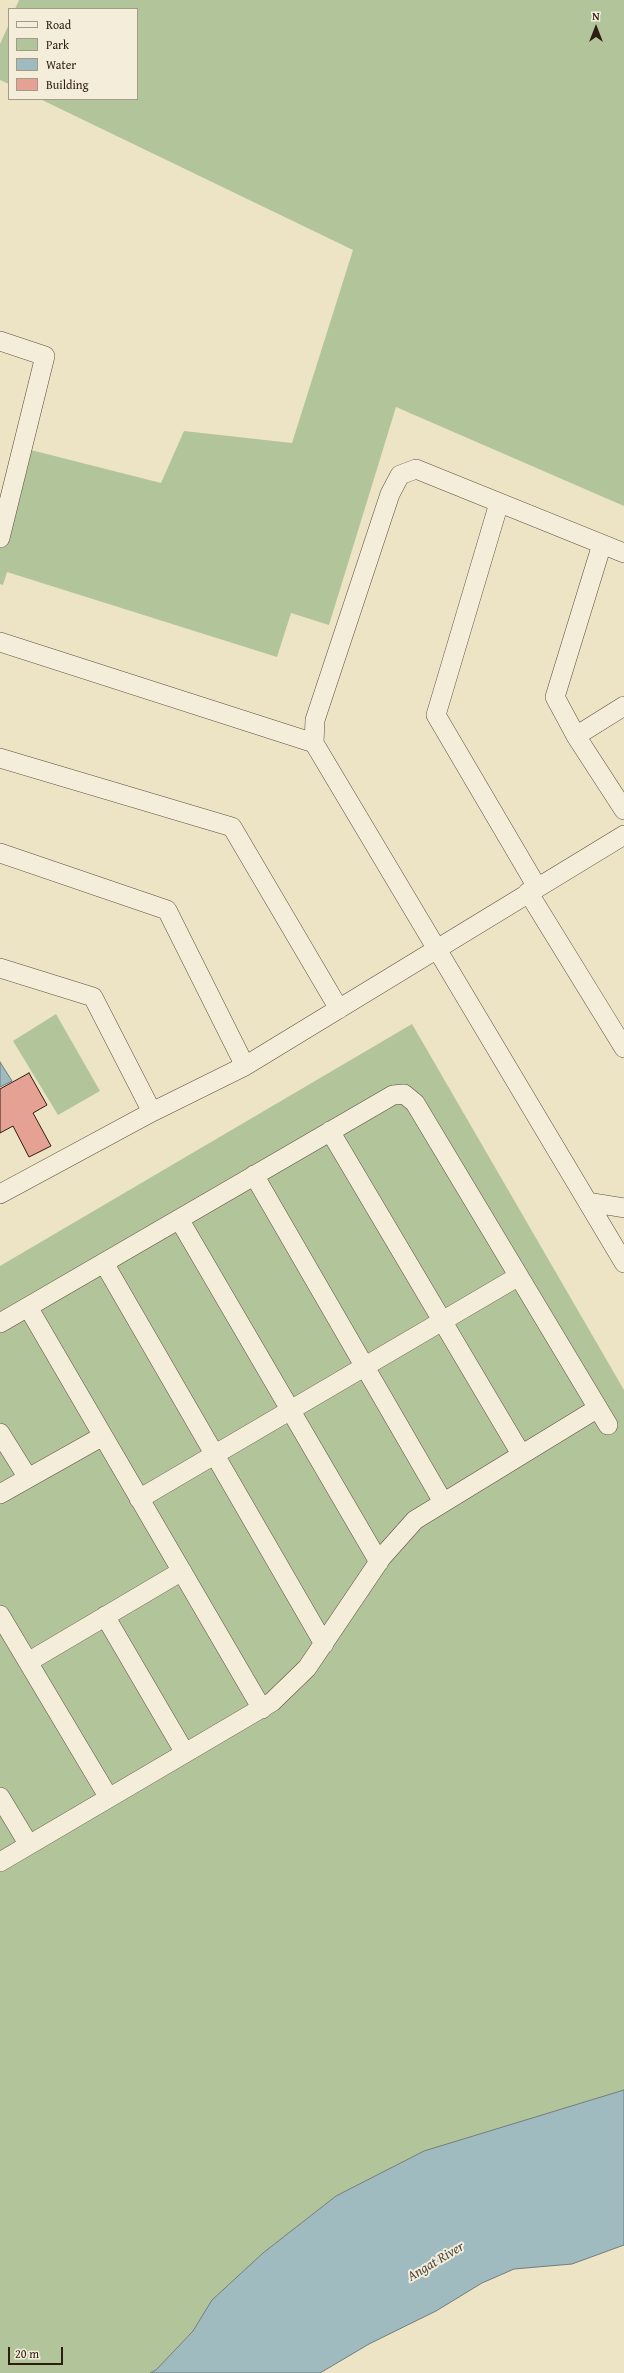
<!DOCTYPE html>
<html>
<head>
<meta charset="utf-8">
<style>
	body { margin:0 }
	#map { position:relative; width:624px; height:2373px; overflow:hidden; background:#ede3c5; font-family:"Gentium Book Plus",serif }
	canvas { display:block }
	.legend { position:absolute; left:8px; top:8px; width:130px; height:92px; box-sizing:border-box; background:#f3edd9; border:1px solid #a49a89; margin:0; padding:5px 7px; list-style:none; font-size:12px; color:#2e1d11 }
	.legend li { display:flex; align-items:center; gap:8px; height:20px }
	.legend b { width:20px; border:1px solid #a49a89 }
	.north { position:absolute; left:576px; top:8px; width:40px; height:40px; -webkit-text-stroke:3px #f3edd9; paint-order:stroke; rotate:0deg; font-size:11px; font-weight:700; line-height:16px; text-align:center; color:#2e1d11 }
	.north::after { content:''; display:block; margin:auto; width:14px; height:18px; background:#2e1d11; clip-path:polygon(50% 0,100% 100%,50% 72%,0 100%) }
	.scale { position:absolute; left:8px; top:2347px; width:55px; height:18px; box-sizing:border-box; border:2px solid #2e1d11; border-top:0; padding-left:5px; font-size:12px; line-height:14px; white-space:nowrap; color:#2e1d11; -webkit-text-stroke:3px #f3edd9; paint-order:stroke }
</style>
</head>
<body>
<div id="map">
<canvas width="624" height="2373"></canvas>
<ul class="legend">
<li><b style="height:5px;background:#f3edd9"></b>Road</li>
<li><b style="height:11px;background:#b2c59a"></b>Park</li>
<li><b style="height:11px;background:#9fbbc0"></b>Water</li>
<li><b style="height:11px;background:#e6a195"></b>Building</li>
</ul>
<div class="north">N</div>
<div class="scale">20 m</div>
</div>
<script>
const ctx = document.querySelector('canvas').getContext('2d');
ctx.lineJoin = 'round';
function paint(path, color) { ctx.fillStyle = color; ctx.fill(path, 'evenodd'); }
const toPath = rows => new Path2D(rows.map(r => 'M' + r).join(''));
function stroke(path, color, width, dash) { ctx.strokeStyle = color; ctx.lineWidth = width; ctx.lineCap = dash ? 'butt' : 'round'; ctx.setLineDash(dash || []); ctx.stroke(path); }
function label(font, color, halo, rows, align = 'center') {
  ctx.font = font + ' "Gentium Book Plus",serif'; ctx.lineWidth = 4; ctx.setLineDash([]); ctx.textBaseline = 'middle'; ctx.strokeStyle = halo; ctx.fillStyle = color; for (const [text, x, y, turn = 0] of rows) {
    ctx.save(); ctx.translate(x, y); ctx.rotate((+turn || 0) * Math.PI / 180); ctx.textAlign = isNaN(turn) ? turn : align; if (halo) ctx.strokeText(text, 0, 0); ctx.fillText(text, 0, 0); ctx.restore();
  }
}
paint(toPath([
	[19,0,624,0,624,506,396,407,329,625,291,613,277,657,7,572,3,585,0,584,0,503,27,449,161,483,184,431,292,443,353,250,40,99,137,99,137,9,15,9],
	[9,24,9,84,0,80,0,44],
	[56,1014,100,1091,58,1115,13,1041],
	[412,1024,624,1390,624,2090,424,2151,336,2196,263,2253,212,2300,193,2331,156,2370,150,2373,0,2373,0,1266]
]), '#b2c59a');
const water = toPath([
	[0,1062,12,1081,0,1087,0,1062],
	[624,2090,624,2245,572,2264,514,2269,482,2283,436,2311,369,2344,320,2373,150,2373,156,2370,193,2331,212,2300,263,2253,336,2196,424,2151,624,2090]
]);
paint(water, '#9fbbc0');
stroke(water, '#727c7a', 1);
const building = toPath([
	[29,1073,47,1105,33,1113,51,1146,29,1157,13,1126,0,1133,0,1089,29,1073]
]);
paint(building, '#e6a195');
stroke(building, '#2e1d11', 1);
const minor = toPath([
	[0,341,45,356,0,538],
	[499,503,436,715,537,887],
	[602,544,555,697,576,736,624,810],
	[624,553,416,469,400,475,390,494,315,720,314,743,624,1263],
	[0,642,314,743],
	[576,736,624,706],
	[0,758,232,827,339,1009],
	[0,853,167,910,245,1066],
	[528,892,624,1048],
	[0,968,93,997,152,1112],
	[330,1131,521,1454],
	[254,1175,443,1502],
	[0,1194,152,1112,245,1066,624,835],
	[588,1202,624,1208],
	[179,1219,379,1562],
	[104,1263,324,1644],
	[28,1307,262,1709],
	[0,1323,393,1095,404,1094,415,1103,608,1425],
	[0,1433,28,1478],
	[0,1494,103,1436],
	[139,1499,519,1276],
	[0,1615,109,1798],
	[105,1616,185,1753],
	[28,1662,182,1571],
	[0,1797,29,1845],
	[0,1862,272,1702,307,1668,382,1557,415,1520,598,1408]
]);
stroke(minor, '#5e4e3e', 20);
stroke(minor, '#f3edd9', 19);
label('italic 14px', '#504c46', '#f3edd9', [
	["Angat River",436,2262,-31]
]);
</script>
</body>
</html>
